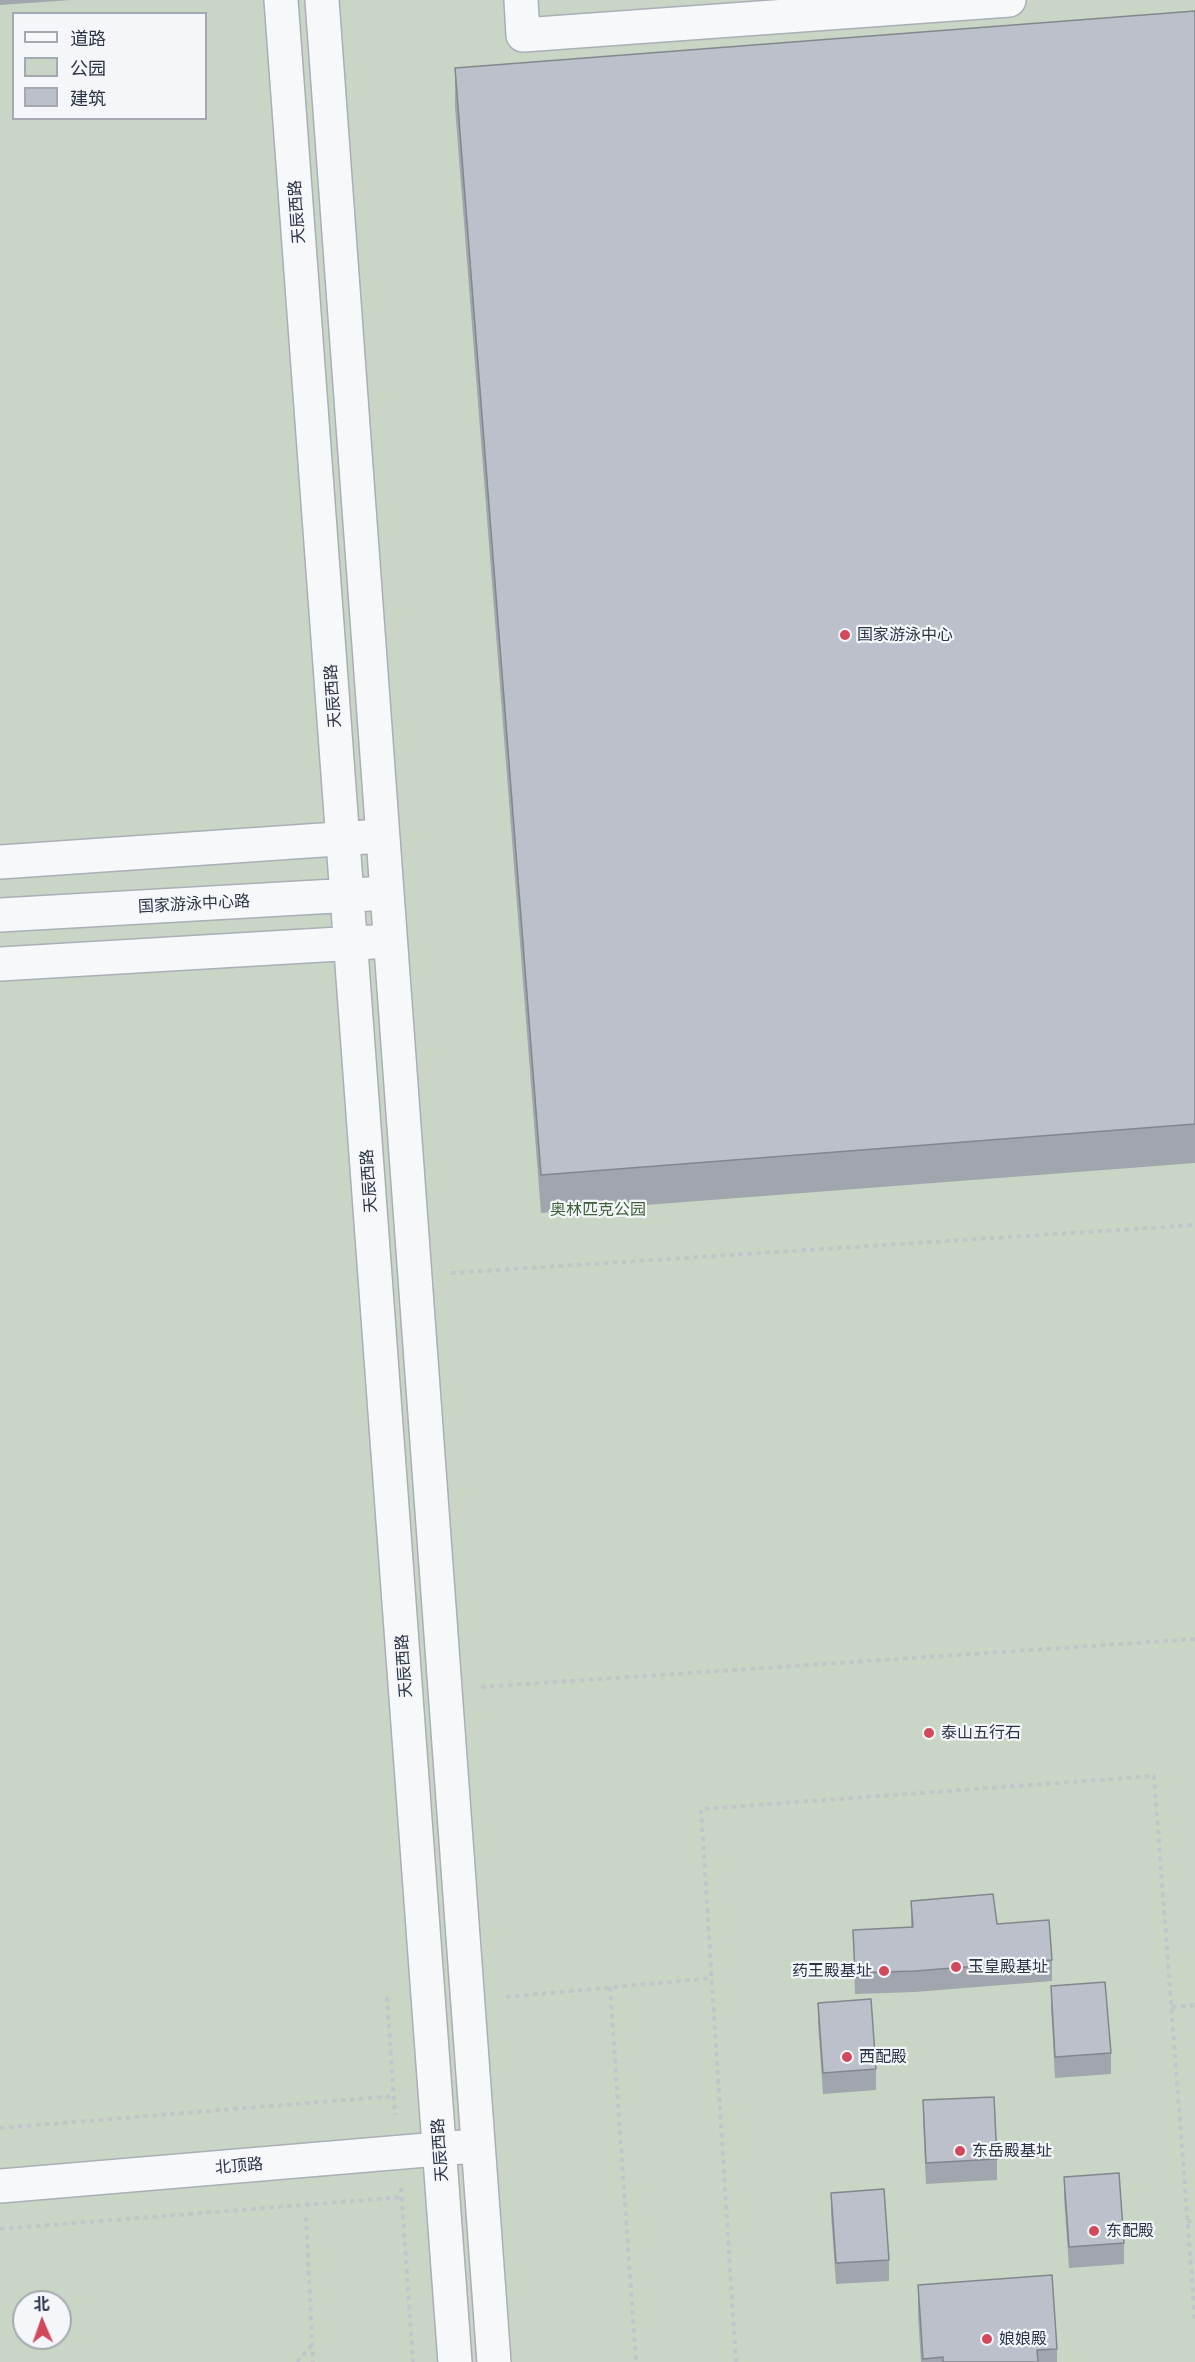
<!DOCTYPE html>
<html>
<head>
<meta charset="utf-8">
<style>
	body { margin:0 }
	#map { position:relative; width:1195px; height:2362px; overflow:hidden; background:#e4e7ec; font-family:"Asap Condensed","Noto Sans SC",sans-serif }
	canvas { display:block }
	.legend { position:absolute; left:12px; top:12px; width:195px; height:108px; box-sizing:border-box; background:#f4f6f9; border:2px solid #a4a8b1; margin:0; padding:8px 10px; list-style:none; font-size:18px; color:#2b3445 }
	.legend li { display:flex; align-items:center; gap:12px; height:30px }
	.legend b { width:30px; border:2px solid #a4a8b1 }
	.north { position:absolute; left:12px; top:2290px; width:60px; height:60px; box-sizing:border-box; background:#f4f6f9; border:2px solid #a4a8b1; border-radius:50%; rotate:358deg; font-size:16px; font-weight:700; line-height:24px; text-align:center; color:#2b3445 }
	.north::after { content:''; display:block; margin:auto; width:21px; height:27px; background:#d1495b; clip-path:polygon(50% 0,100% 100%,50% 72%,0 100%) }
</style>
</head>
<body>
<div id="map">
<canvas width="1195" height="2362"></canvas>
<ul class="legend">
<li><b style="height:8px;background:#f7f8fa"></b>道路</li>
<li><b style="height:16px;background:#c9d6c5"></b>公园</li>
<li><b style="height:16px;background:#bbc0ca"></b>建筑</li>
</ul>
<div class="north">北</div>
</div>
<script>
const ctx = document.querySelector('canvas').getContext('2d');
ctx.lineJoin = 'round';
function paint(path, color) { ctx.fillStyle = color; ctx.fill(path, 'evenodd'); }
const toPath = rows => new Path2D(rows.map(r => 'M' + r).join(''));
function stroke(path, color, width, dash) { ctx.strokeStyle = color; ctx.lineWidth = width; ctx.lineCap = dash ? 'butt' : 'round'; ctx.setLineDash(dash || []); ctx.stroke(path); }
function label(font, color, halo, rows, align = 'center') {
  ctx.font = font + ' "Asap Condensed","Noto Sans SC",sans-serif'; ctx.lineWidth = 4.5; ctx.setLineDash([]); ctx.textBaseline = 'middle'; ctx.strokeStyle = halo; ctx.fillStyle = color; for (const [text, x, y, turn = 0] of rows) {
    ctx.save(); ctx.translate(x, y); ctx.rotate((+turn || 0) * Math.PI / 180); ctx.textAlign = isNaN(turn) ? turn : align; if (halo) ctx.strokeText(text, 0, 0); ctx.fillText(text, 0, 0); ctx.restore();
  }
}
paint(toPath([
	[0,0,1195,0,1195,2362,0,2362],
	[14,14,206,14,206,118,14,118],
	[24,2302,60,2302,60,2338,24,2338]
]), '#c9d6c5');
const minor = toPath([
	[281,0,455,2362],
	[322,0,494,2362],
	[521,0,523,35,1009,0],
	[0,862,366,837],
	[0,915,370,894],
	[0,964,373,942],
	[0,2186,462,2147]
]);
stroke(minor, '#a9aeb7', 36);
stroke(toPath([
	[451,1273,1195,1225],
	[481,1687,1195,1639],
	[610,1987,636,2362],
	[387,1997,395,2115],
	[506,1997,712,1978],
	[1172,2007,1195,2005],
	[0,2128,395,2096],
	[401,2188,413,2362],
	[306,2217,313,2362],
	[1187,2221,1195,2221],
	[0,2229,403,2197],
	[297,2362,312,2345],
	[736,2362,701,1809,1154,1776,1195,2321]
]), '#c2c5cb', 4, [4.5, 4.5]);
stroke(minor, '#f7f8fa', 33);
paint(toPath([
	[0,0,71,0,0,5],
	[1195,11,1195,1163,541,1213,455,107,455,68],
	[911,1901,997,1924,1052,1960,1052,1981,915,1992,855,1994,853,1930,911,1927],
	[1051,1986,1111,2053,1111,2074,1055,2078,1051,2007],
	[818,2003,876,2069,876,2090,823,2094,818,2024],
	[923,2100,997,2159,997,2180,926,2184,923,2121],
	[1064,2177,1124,2243,1124,2264,1069,2268,1064,2198],
	[831,2193,889,2260,889,2281,836,2284,831,2214],
	[918,2285,1057,2349,1057,2362,921,2362,918,2315]
]), '#a1a5ae');
const building = toPath([
	[1195,11,1195,1124,541,1175,455,68,1195,11],
	[993,1894,997,1924,1049,1920,1052,1960,915,1971,855,1973,853,1930,913,1927,911,1901,993,1894],
	[1105,1982,1111,2053,1055,2057,1051,1986,1105,1982],
	[871,1999,876,2069,823,2073,818,2003,871,1999],
	[994,2097,997,2159,926,2163,923,2100,994,2097],
	[1119,2173,1124,2243,1069,2247,1064,2177,1119,2173],
	[884,2189,889,2260,836,2263,831,2193,884,2189],
	[1052,2275,1057,2349,1037,2350,1038,2362,943,2362,943,2357,923,2359,918,2285,1052,2275]
]);
paint(building, '#bbc0ca');
stroke(building, '#83868d', 1.5);
for (const [x, y, r, color] of [
	[845,635,6,"#d1495b"],
	[929,1733,6,"#d1495b"],
	[956,1967,6,"#d1495b"],
	[884,1971,6,"#d1495b"],
	[847,2057,6,"#d1495b"],
	[960,2151,6,"#d1495b"],
	[1094,2231,6,"#d1495b"],
	[987,2339,6,"#d1495b"]
]) { const dot = new Path2D(); dot.arc(x, y, r, 0, 2 * Math.PI); ctx.fillStyle = color; ctx.fill(dot); stroke(dot, '#f4f6f9', 2); }
label('16px', '#2b3445', '#f4f6f9', [
	["天辰西路",297,212,-94],
	["天辰西路",333,696,-94],
	["国家游泳中心路",194,904,-3],
	["天辰西路",369,1181,-94],
	["天辰西路",404,1666,-94],
	["天辰西路",440,2150,-94],
	["北顶路",239,2166,-5]
]);
label('16px', '#2b3445', '#f4f6f9', [
	["国家游泳中心",857,635],
	["泰山五行石",941,1733],
	["玉皇殿基址",968,1967],
	["药王殿基址",872,1971,"right"],
	["西配殿",859,2057],
	["东岳殿基址",972,2151],
	["东配殿",1106,2231],
	["娘娘殿",999,2339]
], 'left');
label('16px', '#3f6138', '#f4f6f9', [
	["奥林匹克公园",598,1210]
]);
</script>
</body>
</html>
